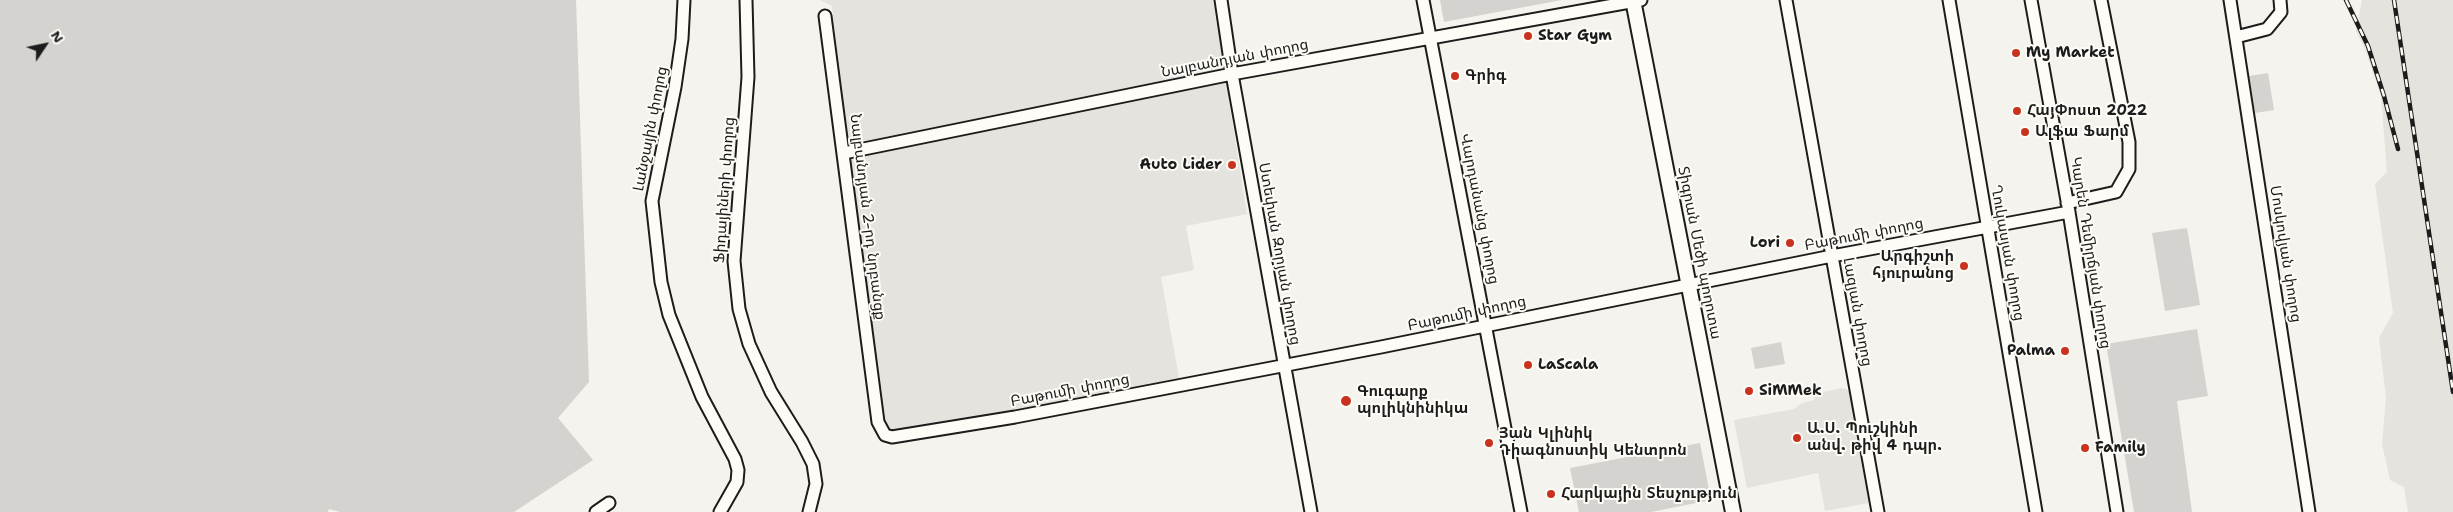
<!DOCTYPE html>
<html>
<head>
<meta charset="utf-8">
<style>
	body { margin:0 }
	#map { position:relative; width:2453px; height:512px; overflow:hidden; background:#f4f3ee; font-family:"Shantell Sans",sans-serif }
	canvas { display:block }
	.north { position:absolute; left:20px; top:20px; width:50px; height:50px; -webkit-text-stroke:4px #fdfcf7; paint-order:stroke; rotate:56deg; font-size:14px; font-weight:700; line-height:20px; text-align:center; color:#1c1c1c }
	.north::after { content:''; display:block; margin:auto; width:18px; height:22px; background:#1c1c1c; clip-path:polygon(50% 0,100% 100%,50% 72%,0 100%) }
</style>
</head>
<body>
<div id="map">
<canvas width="2453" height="512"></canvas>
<div class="north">N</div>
</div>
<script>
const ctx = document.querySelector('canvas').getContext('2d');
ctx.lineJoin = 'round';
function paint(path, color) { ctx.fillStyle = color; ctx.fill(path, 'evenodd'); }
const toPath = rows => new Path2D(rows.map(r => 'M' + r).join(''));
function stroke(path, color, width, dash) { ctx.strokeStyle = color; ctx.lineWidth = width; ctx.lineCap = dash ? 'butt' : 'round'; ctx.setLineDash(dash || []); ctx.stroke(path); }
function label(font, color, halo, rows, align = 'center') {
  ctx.font = font + ' "Shantell Sans","Noto Sans Armenian",sans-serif'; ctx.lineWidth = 4; ctx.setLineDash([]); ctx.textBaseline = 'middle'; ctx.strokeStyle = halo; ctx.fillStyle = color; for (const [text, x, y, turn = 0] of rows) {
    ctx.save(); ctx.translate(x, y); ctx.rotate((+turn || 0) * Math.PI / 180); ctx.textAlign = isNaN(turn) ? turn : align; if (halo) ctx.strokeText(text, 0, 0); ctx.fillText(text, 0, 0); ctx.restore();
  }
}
paint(toPath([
	[820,0,1213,0,1247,214,1186,226,1194,270,1161,277,1179,378,894,432,884,427,848,159,832,6],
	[2362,0,2453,0,2453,512,2408,512,2404,487,2390,480,2382,444,2386,398,2379,338,2393,313,2375,184,2387,172,2381,96,2365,49,2356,31],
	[1842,388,1851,391,1855,412,1852,413,1869,503,1825,511,1818,473,1747,488,1734,420,1794,409,1802,403,1814,400,1813,394]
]), '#e4e3de');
paint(toPath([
	[0,0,576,0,589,382,558,418,593,460,514,512,340,512,329,509,328,512,0,512],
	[1440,0,1562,0,1444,22],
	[2268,73,2274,110,2255,113,2249,76],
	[2187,228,2200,305,2165,311,2152,233],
	[2197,329,2208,396,2177,401,2192,512,2134,512,2106,344],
	[1781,342,1785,364,1755,369,1751,348],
	[1700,443,1711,500,1651,512,1579,512,1570,468]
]), '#d4d3cf');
const minor = toPath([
	[684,0,682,39,675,87,652,201,661,282,669,315,702,397,735,459,738,470,737,482,720,512],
	[746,0,748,77,734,261,739,309,749,344,771,392,802,442,813,464,816,484,809,512],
	[1221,0,1232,74,1311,512],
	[1423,0,1521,512],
	[1786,0,1878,512],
	[1949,0,2036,512],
	[2031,0,2069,212,2117,512],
	[2230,0,2309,512],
	[825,16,878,422,885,435,892,437,1015,417,1381,347,1832,256,2069,212],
	[2236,37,2267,29,2281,12,2280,0],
	[844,153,1232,74,1641,0],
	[2067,203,2116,192,2129,169,2129,142,2101,0],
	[596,512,609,503]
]);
const major = toPath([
	[1633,0,1733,512]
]);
stroke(minor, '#1c1c1c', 15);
stroke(major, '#1c1c1c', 18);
stroke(minor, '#fdfcf7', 11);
stroke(major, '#fdfcf7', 14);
const rail = toPath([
	[2346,0,2368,46,2384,96,2398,149],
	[2394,0,2453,392]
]);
stroke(rail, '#1c1c1c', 4.5);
stroke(rail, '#fdfcf7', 2.5, [8]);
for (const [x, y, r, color] of [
	[1528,36,5,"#c8321e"],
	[2016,53,5,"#c8321e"],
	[1455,76,5,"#c8321e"],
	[2017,111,5,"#c8321e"],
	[2025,132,5,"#c8321e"],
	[1232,165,5,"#c8321e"],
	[1790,243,5,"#c8321e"],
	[1964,266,5,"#c8321e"],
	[2065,351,5,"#c8321e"],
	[1528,365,5,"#c8321e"],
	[1749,391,5,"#c8321e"],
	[1346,401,6,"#c8321e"],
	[1797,438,5,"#c8321e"],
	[1489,443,5,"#c8321e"],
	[2085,448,5,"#c8321e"],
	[1551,494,5,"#c8321e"]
]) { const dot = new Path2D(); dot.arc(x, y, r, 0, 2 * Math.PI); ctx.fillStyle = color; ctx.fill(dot); stroke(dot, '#fdfcf7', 2); }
label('bold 15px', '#1c1c1c', '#fdfcf7', [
	["Star Gym",1538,36],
	["My Market",2026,53],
	["Գրիգ",1465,76],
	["ՀայՓոստ 2022",2027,111],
	["Ալֆա Ֆարմ",2035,132],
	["Auto Lider",1222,165,"right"],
	["Lori",1780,243,"right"],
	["Արգիշտի",1954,257,"right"],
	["հյուրանոց",1954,274,"right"],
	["Palma",2055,351,"right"],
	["LaScala",1538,365],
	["SiMMek",1759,391],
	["Գուգարք",1357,392],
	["պոլիկնինիկա",1357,409],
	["Ա.Ս. Պուշկինի",1807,429],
	["անվ. թիվ 4 դպր.",1807,446],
	["Յան Կլինիկ",1499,434],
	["Դիագնոստիկ Կենտրոն",1499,451],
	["Family",2095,448],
	["Հարկային Տեսչություն",1561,494]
], 'left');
label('15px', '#1c1c1c', '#fdfcf7', [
	["Նալբանդյան փողոց",1235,59,-11],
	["Լանջային փողոց",651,129,-79],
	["Ֆիդայիների փողոց",725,190,-86],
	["Վարդանանց փողոց",1479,209,79],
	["Նալբանդյան 2-րդ նրբանցք",867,217,83],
	["Բաթումի փողոց",1864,235,-11],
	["Տիգրան Մեծի պողոտա",1699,253,79],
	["Ղուկասյան փողոց",2007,253,80],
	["Կարեն Դեմիրճյան փողոց",2090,253,81],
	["Ստեփան Զորյան փողոց",1279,254,80],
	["Մոսկովյան փողոց",2285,254,81],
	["Լազյան փողոց",1857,312,80],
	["Բաթումի փողոց",1467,314,-12],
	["Բաթումի փողոց",1070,391,-11]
]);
</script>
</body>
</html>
